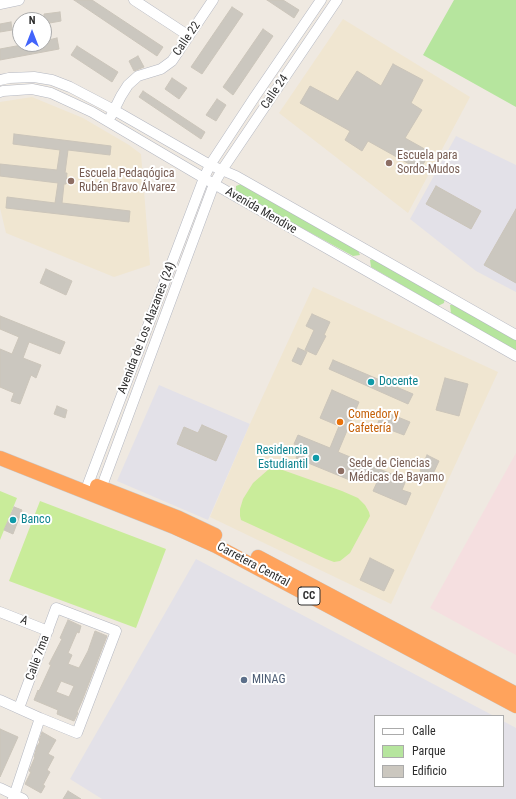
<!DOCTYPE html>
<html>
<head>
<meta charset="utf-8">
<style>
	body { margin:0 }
	#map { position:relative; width:516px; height:799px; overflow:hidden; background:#efe9e1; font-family:"Roboto Condensed",sans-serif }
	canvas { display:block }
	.legend { position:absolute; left:374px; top:715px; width:130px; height:72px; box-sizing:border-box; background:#fff; border:1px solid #ababab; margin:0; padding:5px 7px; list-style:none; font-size:12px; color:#2e2e2e }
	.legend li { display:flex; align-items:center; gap:8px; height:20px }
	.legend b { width:20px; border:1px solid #ababab }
	.north { position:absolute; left:12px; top:12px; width:40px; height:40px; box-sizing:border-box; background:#fff; border:1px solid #ababab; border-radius:50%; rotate:0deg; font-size:11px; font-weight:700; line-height:16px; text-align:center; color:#2e2e2e }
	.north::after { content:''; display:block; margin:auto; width:14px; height:18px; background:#4264fb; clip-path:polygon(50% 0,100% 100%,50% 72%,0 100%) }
</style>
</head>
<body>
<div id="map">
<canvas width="516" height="799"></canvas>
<ul class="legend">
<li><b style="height:5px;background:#fff"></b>Calle</li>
<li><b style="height:11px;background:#b6e59e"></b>Parque</li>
<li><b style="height:11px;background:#cbc7bf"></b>Edificio</li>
</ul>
<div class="north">N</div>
</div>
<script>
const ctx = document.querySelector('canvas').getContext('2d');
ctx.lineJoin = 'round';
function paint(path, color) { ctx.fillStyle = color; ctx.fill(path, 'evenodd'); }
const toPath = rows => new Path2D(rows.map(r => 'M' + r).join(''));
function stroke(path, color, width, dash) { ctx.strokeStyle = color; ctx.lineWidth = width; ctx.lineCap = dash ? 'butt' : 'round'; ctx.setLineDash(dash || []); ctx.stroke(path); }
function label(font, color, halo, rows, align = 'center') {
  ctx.font = font + ' "Roboto Condensed",sans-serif'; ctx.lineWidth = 4; ctx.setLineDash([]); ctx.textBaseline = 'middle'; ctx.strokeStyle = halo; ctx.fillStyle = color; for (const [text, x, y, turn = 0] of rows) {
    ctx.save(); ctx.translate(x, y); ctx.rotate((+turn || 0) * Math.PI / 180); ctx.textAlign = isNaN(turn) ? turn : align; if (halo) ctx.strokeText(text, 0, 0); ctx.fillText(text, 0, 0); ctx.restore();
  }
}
paint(toPath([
	[456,136,516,165,516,292,476,271,410,219],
	[159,385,250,424,208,520,117,481],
	[196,559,494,716,375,716,375,786,503,786,503,721,516,728,516,799,102,799,70,779]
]), '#e3e1e8');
paint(toPath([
	[343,19,470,97,408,213,279,113],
	[32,97,83,118,129,145,141,154,150,265,114,277,6,233,0,208,0,102],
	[313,287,498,372,391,604,210,517,250,424]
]), '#f0e6d1');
paint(toPath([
	[516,453,516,655,430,608]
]), '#f5dfe0');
paint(toPath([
	[454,0,516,0,516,107,423,55],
	[241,184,356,246,360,255,353,256,236,192,236,186],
	[376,258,445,296,444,303,438,306,371,267,370,260],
	[456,304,516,338,516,351,451,313,450,305]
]), '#b6e59e');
paint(toPath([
	[277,468,342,491,358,498,365,505,369,512,370,516,350,553,340,561,334,562,326,559,241,520,240,516,240,509,243,499,253,483,269,469],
	[0,491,17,498,0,540],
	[40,501,166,549,136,628,9,581]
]), '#c9ec9a');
const building = toPath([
	[74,0,92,0,163,47,157,56,74,0],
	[267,0,283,0,299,10,294,18,267,0],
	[232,7,243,14,202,74,191,67,232,7],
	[60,12,61,21,44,24,44,14,60,12],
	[11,22,12,30,0,32,0,24,11,22],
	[263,29,273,36,233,95,223,87,263,29],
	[57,38,59,49,0,60,0,49,27,44,44,44,44,41,57,38],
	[77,46,118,72,112,82,71,55,77,46],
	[138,56,144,67,134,71,129,61,138,56],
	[393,64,423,80,411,103,422,110,405,138,430,152,420,170,368,141,362,151,345,140,350,131,300,103,310,86,338,101,357,71,381,86,393,64],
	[172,78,187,88,179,99,165,89,172,78],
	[143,91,205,132,201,139,139,97,143,91],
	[217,99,226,105,216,121,206,115,217,99],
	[14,134,111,146,110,155,68,150,65,173,67,173,66,184,64,184,62,203,130,211,129,222,6,208,7,197,55,203,58,183,0,176,0,164,57,170,60,150,13,144,14,134],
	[436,186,481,211,471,229,426,204,436,186],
	[516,209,516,283,484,265,516,209],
	[46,269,72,281,66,295,40,283,46,269],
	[312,314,330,322,324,335,326,336,316,355,305,350,314,330,306,326,312,314],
	[0,316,65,342,60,354,29,342,23,358,41,365,36,378,31,375,20,404,11,401,14,393,0,387,0,349,12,354,19,337,0,329,0,316],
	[298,348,307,352,301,365,292,361,298,348],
	[333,360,413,394,408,404,329,369,333,360],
	[445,378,468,384,459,416,436,410,445,378],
	[332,390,359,402,338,452,406,480,402,490,411,493,406,505,373,491,378,480,370,477,356,471,352,481,296,458,301,447,294,444,298,435,330,448,339,426,320,418,332,390],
	[57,406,67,410,65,418,54,414,57,406],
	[383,411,410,422,404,435,377,425,383,411],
	[202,425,227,436,216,461,177,444,184,427,198,433,202,425],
	[427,455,439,461,432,476,420,471,427,455],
	[14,507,22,510,13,534,4,530,14,507],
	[370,558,394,570,384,591,360,580,370,558],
	[68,620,81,626,79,633,77,632,68,653,72,655,68,664,79,668,88,651,95,631,107,636,82,701,77,712,78,713,74,721,57,714,58,710,34,700,38,690,39,691,51,665,49,664,62,639,60,638,68,620],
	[61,681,74,686,69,697,56,692,61,681],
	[0,729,18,737,0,777,0,729],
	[42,732,56,740,48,754,54,757,47,770,50,772,43,785,45,786,41,793,25,784,31,772,29,771,35,757,34,757,37,746,40,742,39,741,42,732],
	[68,791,81,799,63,799,68,791]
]);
paint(building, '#cbc7bf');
stroke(building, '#cbc5ba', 1);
const minor = toPath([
	[134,0,189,36],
	[0,4,19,0],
	[0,80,9,78,34,77,52,80,70,87,114,110,210,165,236,176,516,335],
	[0,92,3,91,32,89,51,93,92,112,214,184,516,356],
	[111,116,121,96,128,85,138,76,161,69,172,61,213,0],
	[85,492,204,178,210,165,254,98,321,0],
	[99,494,214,184,222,170,337,0],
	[0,612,48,631],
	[0,700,40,718,77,733,116,631,56,608,19,708],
	[0,788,23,799],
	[13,799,40,718]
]);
const highway = toPath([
	[0,458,174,527,216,546,516,706],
	[97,486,179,518,215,535],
	[258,557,516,694]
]);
stroke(minor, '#b4b7c1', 11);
stroke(highway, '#c9c9c9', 15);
stroke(minor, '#fff', 10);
stroke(highway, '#ffa35c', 14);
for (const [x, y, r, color] of [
	[389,163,4,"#8d6e63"],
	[71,181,4,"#8d6e63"],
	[371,382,4,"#0f9aa8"],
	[340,422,4,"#e8710a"],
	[316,458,4,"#0f9aa8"],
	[341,471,4,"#8d6e63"],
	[13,520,4,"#0f9aa8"],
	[244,680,4,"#5c6f8a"]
]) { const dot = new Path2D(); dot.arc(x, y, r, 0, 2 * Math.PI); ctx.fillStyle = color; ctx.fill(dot); stroke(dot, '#fff', 1.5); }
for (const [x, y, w] of [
	[309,596,22]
]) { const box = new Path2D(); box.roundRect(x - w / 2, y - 9, w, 18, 3); ctx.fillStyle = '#fff'; ctx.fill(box); stroke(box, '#2e2e2e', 1); }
label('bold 11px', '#2e2e2e', null, [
	["CC",309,596]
]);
label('12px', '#2e2e2e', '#fff', [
	["Calle 22",187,39,-56],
	["Calle 24",275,92,-56],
	["Avenida Mendive",261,211,30],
	["Avenida de Los Alazanes (24)",147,328,-69],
	["Carretera Central",253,565,28],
	["A",24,621,22],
	["Calle 7ma",38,658,-70]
]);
label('12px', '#785e54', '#fff', [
	["Escuela para",397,156],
	["Sordo-Mudos",397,170],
	["Escuela Pedagógica",79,174],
	["Rubén Bravo Álvarez",79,188],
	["Sede de Ciencias",349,464],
	["Médicas de Bayamo",349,478]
], 'left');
label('12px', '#0d838f', '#fff', [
	["Docente",379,382],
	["Residencia",308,451,"right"],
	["Estudiantil",308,465,"right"],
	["Banco",21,520]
], 'left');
label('12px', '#c56008', '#fff', [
	["Comedor y",348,415],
	["Cafetería",348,429]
], 'left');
label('12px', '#4e5e75', '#fff', [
	["MINAG",252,680]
], 'left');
</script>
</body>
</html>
